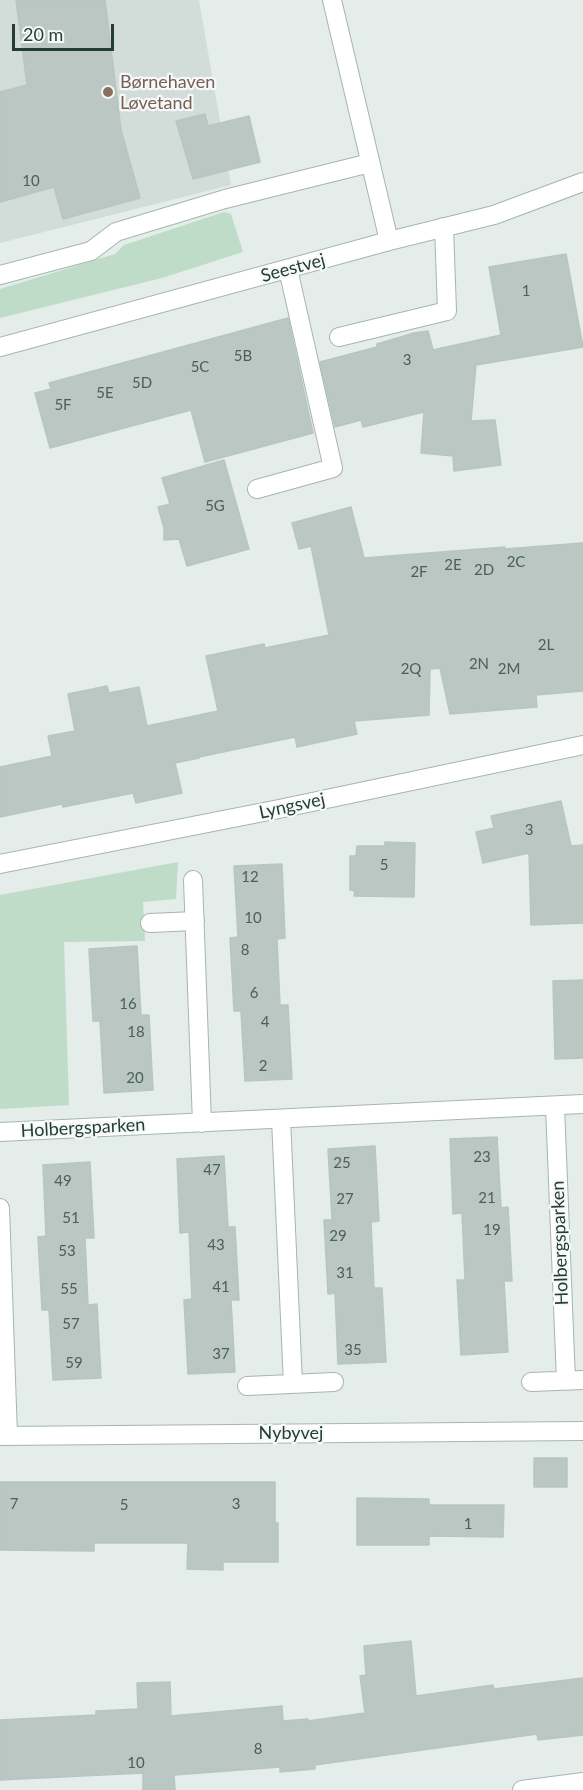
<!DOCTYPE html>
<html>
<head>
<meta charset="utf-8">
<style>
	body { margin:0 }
	#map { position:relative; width:583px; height:1790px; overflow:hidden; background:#e4ede9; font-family:Lato,sans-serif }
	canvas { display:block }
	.scale { position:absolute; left:12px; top:24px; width:102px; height:27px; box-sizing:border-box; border:3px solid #253d38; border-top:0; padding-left:8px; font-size:18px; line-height:21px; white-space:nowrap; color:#253d38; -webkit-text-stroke:4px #f5f9f7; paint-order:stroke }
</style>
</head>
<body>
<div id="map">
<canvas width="583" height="1790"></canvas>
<div class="scale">20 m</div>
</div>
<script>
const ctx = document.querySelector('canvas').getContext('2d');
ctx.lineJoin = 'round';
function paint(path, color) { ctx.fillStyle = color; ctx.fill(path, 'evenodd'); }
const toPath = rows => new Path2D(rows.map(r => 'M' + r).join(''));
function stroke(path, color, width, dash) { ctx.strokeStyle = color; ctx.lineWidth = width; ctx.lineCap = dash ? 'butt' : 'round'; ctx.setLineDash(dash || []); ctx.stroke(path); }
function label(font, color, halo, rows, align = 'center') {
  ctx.font = font + ' Lato,sans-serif'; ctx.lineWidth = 4.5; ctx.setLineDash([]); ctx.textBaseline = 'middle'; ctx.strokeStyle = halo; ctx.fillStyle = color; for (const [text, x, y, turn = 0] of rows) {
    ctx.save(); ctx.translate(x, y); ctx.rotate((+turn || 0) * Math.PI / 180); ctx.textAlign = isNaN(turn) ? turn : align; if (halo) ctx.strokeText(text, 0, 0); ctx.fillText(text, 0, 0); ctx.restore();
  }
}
paint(toPath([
	[0,0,199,0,231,185,0,243]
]), '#d2dcd9');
paint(toPath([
	[224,212,231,214,243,252,162,278,0,318,0,289,115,254,124,245],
	[178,862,176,899,143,902,145,941,64,942,69,1105,0,1109,0,895]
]), '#bfdcc9');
const building = toPath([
	[16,0,105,0,121,130,140,198,63,219,54,187,0,202,0,92,27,85,16,0],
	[205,114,208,126,249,116,260,162,193,179,176,121,205,114],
	[566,254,583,347,476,365,471,421,495,420,501,465,454,471,453,456,421,453,424,412,363,427,361,420,335,427,320,362,377,347,377,344,414,333,428,331,433,350,501,335,489,267,566,254],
	[288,318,313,433,205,462,191,410,50,448,35,393,51,389,49,383,288,318],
	[224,460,249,549,187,566,179,539,164,540,164,528,158,507,170,504,162,478,224,460],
	[351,507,364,558,505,547,505,549,583,543,583,691,536,695,537,707,450,714,440,668,430,669,429,715,354,721,357,734,297,747,295,737,199,757,199,758,175,763,182,793,136,803,133,793,63,807,62,804,0,817,0,767,52,756,48,736,75,731,68,694,107,686,109,693,139,687,147,726,218,711,206,656,264,644,265,648,329,635,311,546,299,549,292,523,351,507],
	[561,801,571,846,583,845,583,923,531,925,529,853,483,863,476,832,494,828,491,816,561,801],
	[385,842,415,843,414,897,354,896,355,891,350,890,350,856,356,856,357,846,385,846,385,842],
	[282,864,285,938,277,939,280,1005,288,1005,292,1079,245,1081,241,1011,234,1011,230,938,238,937,234,866,282,864],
	[137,946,141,1015,149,1015,153,1090,104,1093,100,1021,93,1021,89,949,137,946],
	[583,980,583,1058,555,1059,553,981,583,980],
	[497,1137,501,1208,508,1207,512,1281,504,1281,508,1352,461,1355,457,1280,465,1280,462,1213,453,1214,450,1139,497,1137],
	[375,1146,379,1221,371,1222,374,1288,382,1288,386,1362,338,1364,335,1293,328,1294,324,1220,332,1220,328,1149,375,1146],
	[224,1156,228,1227,235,1227,239,1300,231,1300,235,1372,188,1374,184,1300,192,1299,189,1232,180,1233,177,1159,224,1156],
	[90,1162,94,1238,85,1238,88,1305,97,1304,101,1378,53,1380,49,1310,42,1310,38,1237,46,1236,43,1165,90,1162],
	[534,1458,567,1458,567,1487,534,1487,534,1458],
	[0,1482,275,1482,275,1523,278,1523,278,1562,223,1562,223,1570,187,1569,188,1543,94,1543,94,1551,0,1550,0,1482],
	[357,1498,429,1499,429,1505,504,1505,503,1537,429,1536,429,1545,357,1545,357,1498],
	[411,1641,416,1696,493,1685,494,1689,583,1678,583,1735,538,1740,537,1734,315,1765,315,1769,280,1772,280,1767,174,1775,175,1790,143,1790,143,1773,0,1780,0,1720,96,1715,96,1711,138,1709,137,1683,170,1682,171,1716,282,1706,283,1721,308,1719,308,1721,365,1713,360,1676,366,1675,364,1646,411,1641]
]);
paint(building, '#bac7c3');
stroke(building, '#b7c6c1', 1.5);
const lane = toPath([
	[332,0,389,241],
	[0,275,91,251,116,232,225,199,370,163],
	[339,337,447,311,444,227],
	[257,489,333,468,288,269]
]);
const street = toPath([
	[0,347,389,241,494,215,583,182],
	[0,864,279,809,583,745],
	[193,880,202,1123],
	[150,923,195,921],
	[555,1106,566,1381],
	[281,1119,293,1384],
	[0,1132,583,1104],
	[0,1208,8,1436],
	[531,1382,583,1380],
	[247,1386,334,1382],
	[0,1436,583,1431],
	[522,1790,583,1782]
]);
stroke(lane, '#a7b5b0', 20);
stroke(street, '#a7b5b0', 20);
stroke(lane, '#fff', 18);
stroke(street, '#fff', 18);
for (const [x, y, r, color] of [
	[108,92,6,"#8d6e63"]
]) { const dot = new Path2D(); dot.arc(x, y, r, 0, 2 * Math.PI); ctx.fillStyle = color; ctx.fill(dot); stroke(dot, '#f5f9f7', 2); }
label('15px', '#4a605b', null, [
	["10",31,181],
	["1",526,291],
	["5B",243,356],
	["3",407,360],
	["5C",200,367],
	["5D",142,383],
	["5E",105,393],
	["5F",63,405],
	["5G",215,506],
	["2C",516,562],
	["2E",453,565],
	["2D",484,570],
	["2F",419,572],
	["2L",546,645],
	["2N",479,664],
	["2Q",411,669],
	["2M",509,669],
	["3",529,830],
	["5",384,865],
	["12",250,877],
	["10",253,918],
	["8",245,950],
	["6",254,993],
	["16",128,1004],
	["4",265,1022],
	["18",136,1032],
	["2",263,1066],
	["20",135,1078],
	["23",482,1157],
	["25",342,1163],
	["47",212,1170],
	["49",63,1181],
	["21",487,1198],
	["27",345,1199],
	["51",71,1218],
	["19",492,1230],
	["29",338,1236],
	["43",216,1245],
	["53",67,1251],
	["31",345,1273],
	["41",221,1287],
	["55",69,1289],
	["57",71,1324],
	["35",353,1350],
	["37",221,1354],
	["59",74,1363],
	["7",14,1504],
	["3",236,1504],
	["5",124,1505],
	["1",468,1524],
	["8",258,1749],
	["10",136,1763]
]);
label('18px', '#785e54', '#f5f9f7', [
	["Børnehaven",120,82],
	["Løvetand",120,103]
], 'left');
label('18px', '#253d38', '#f5f9f7', [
	["Seestvej",293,268,-15],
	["Lyngsvej",292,806,-12],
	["Holbergsparken",83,1128,-3],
	["Holbergsparken",560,1243,-92],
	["Nybyvej",291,1433]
]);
</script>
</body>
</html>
